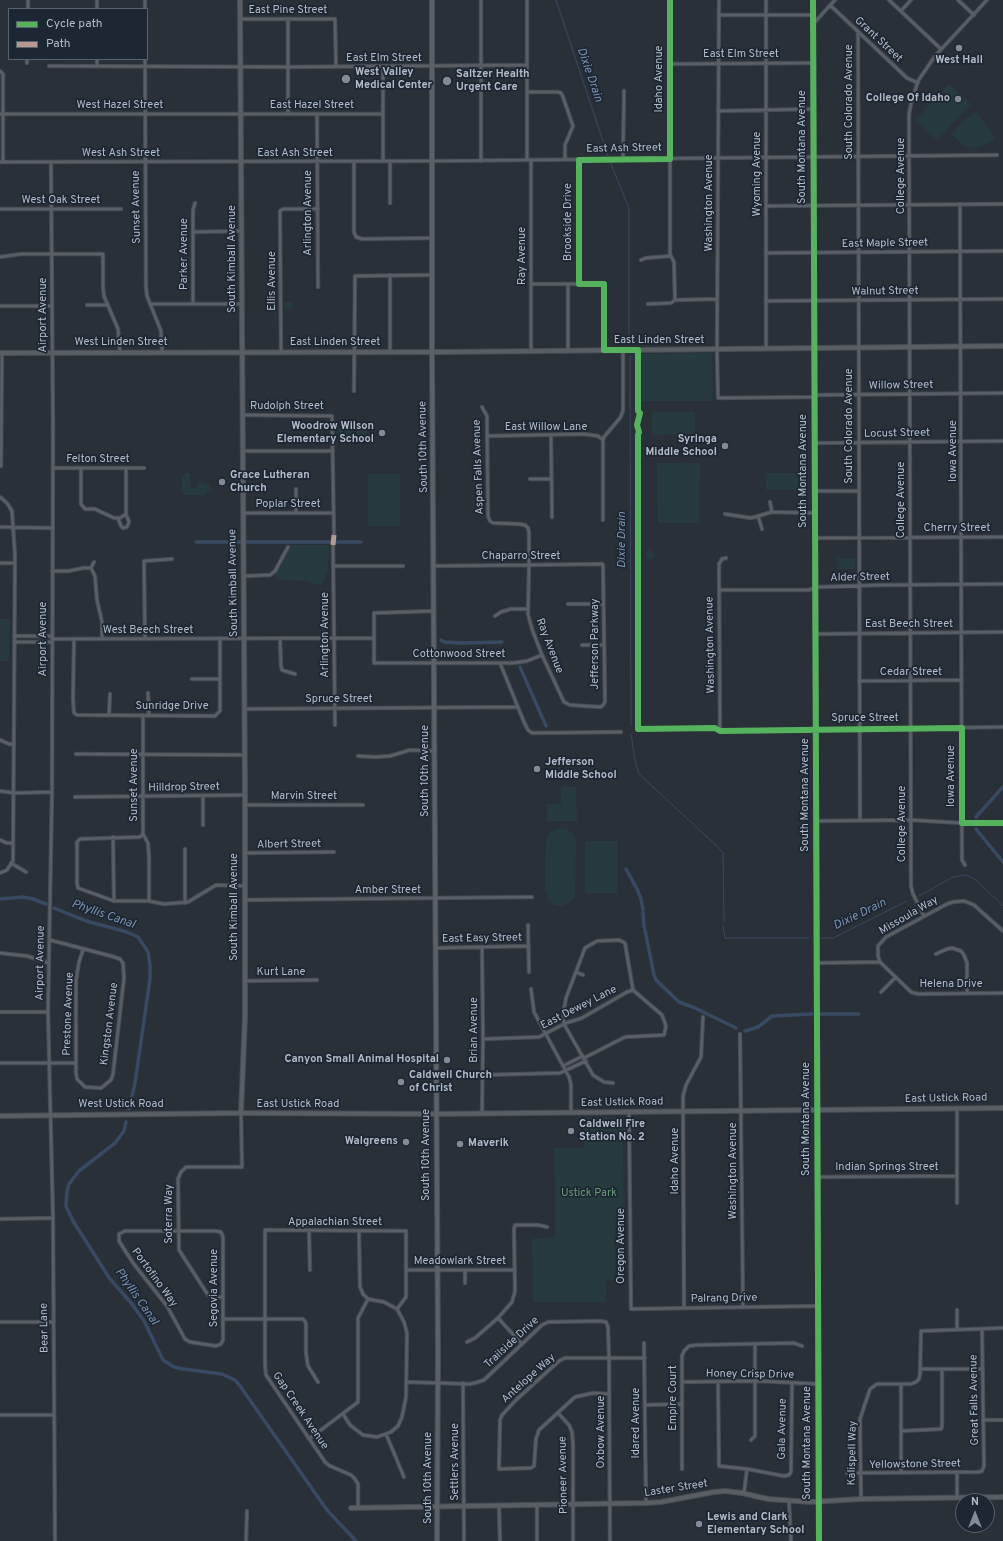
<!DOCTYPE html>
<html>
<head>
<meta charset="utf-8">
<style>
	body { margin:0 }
	#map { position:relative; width:1003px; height:1541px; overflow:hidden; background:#2a3038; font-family:Overpass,sans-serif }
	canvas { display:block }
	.legend { position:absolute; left:8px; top:8px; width:140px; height:52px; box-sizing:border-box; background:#1d2633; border:1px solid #59626f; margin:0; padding:5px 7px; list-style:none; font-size:12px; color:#b4bcc9 }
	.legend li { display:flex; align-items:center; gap:8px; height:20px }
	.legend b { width:20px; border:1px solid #59626f }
	.north { position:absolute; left:955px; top:1493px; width:40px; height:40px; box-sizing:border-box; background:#1d2633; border:1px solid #59626f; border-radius:50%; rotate:0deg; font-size:11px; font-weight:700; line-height:16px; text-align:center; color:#b4bcc9 }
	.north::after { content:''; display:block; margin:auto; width:14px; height:18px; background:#848b96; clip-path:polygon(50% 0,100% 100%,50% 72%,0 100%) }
</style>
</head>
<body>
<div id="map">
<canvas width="1003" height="1541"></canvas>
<ul class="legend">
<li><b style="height:5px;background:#56b35d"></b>Cycle path</li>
<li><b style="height:5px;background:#b69a8f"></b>Path</li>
</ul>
<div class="north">N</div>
</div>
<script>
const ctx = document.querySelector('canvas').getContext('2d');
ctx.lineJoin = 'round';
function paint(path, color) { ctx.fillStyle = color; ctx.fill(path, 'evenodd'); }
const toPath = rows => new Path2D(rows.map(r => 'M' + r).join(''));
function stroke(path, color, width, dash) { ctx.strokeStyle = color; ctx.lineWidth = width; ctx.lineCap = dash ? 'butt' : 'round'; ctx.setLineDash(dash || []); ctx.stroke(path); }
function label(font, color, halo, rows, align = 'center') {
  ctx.font = font + ' Overpass,sans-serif'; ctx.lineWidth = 3.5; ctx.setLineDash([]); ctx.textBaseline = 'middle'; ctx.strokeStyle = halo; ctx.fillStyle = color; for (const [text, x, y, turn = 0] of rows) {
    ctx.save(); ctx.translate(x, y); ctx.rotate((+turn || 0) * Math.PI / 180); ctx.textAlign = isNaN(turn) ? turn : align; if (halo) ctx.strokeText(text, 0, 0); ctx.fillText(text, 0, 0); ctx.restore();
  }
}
paint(toPath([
	[949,84,971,104,937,140,915,120],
	[974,113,977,113,996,139,980,147,972,147,963,145,951,134,963,122],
	[284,302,293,302,292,309,284,309],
	[711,353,712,354,713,401,639,401,639,354],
	[652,412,695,412,695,434,652,435],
	[356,425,366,425,366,437,357,437],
	[338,429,354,429,354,443,338,443],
	[657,463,700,463,699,523,658,523],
	[185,473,190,473,191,488,197,488,197,483,203,482,203,484,208,484,213,491,206,492,206,495,184,495,182,492,182,478],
	[766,473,806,473,806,490,766,490],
	[368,474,400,474,400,526,368,526],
	[292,545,329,545,328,569,323,584,319,585,305,581,278,580,275,575],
	[649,549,655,555,650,561,645,555],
	[837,556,841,558,855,558,855,569,839,569,839,566,837,566],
	[0,619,10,619,9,661,0,661],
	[561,787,576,787,577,821,547,821,547,804,561,804],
	[559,828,566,829,571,832,575,838,576,844,575,896,571,902,561,906,554,905,549,901,545,890,546,841,549,833],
	[585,841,617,841,617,893,585,893],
	[583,1118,623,1117,626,1119,626,1131,623,1131,624,1218,615,1219,615,1280,606,1281,606,1302,533,1302,532,1239,555,1237,554,1148,584,1148]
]), '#273a3e');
stroke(toPath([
	[556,0,608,156],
	[611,164,629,208,629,344],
	[630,356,631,725],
	[631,734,635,761,639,774,719,848,723,853,724,921],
	[919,896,953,877,965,875,975,879,1003,906],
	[723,926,725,938,809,938],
	[819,938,833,938,907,901]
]), '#384963', 1);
stroke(toPath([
	[196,542,240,542],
	[247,542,330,542],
	[337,542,361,542],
	[441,640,444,642,461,643,502,642],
	[520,667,546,726],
	[976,817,1003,787],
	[976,829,1003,862],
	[626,869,637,889,641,899,643,910],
	[0,899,23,897,33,899,46,904],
	[54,908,86,921,127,932,138,937,148,952,150,965,150,979,135,1083,129,1109],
	[643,913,644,927],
	[645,930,654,975,656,980,679,1002,695,1008,736,1028],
	[820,1014,859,1014],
	[745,1031,758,1027,772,1016,812,1014],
	[126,1122,124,1131,115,1143,79,1171,69,1184,67,1191,66,1206,73,1221,110,1279,132,1304,144,1321,163,1360,174,1367,183,1369,222,1374,235,1380,240,1386,327,1510,356,1541]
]), '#384963', 3.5);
const street = toPath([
	[97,0,97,9],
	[481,0,481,161],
	[527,0,527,160],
	[719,0,717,350,718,398,814,397,818,395,1003,393],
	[766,0,766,348],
	[889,0,941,49],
	[958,0,974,15],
	[830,5,907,78,918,83],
	[28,9,28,0],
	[145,9,145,0],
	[901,11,911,0],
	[719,15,813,15],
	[241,19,335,19,336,67],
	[288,19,288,114],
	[813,24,835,0],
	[858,31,860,820],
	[145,59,146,287,147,296,161,331,162,352],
	[27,63,27,59],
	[670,64,813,63],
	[49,66,288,67,527,65],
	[97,66,97,59],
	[383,67,383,161],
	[0,71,3,74,3,162],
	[527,92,558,92,561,93,563,97,573,126,565,145,565,160],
	[718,111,813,109],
	[0,114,383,114],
	[317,114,318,287],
	[623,159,624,91],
	[531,160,531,351],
	[579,160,579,284],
	[390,161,390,203],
	[0,162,432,161,997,155],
	[354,162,354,232,356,237,362,239,432,238],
	[51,163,53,431,52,792,48,1012,53,1218,55,1541],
	[960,204,962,860,965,865],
	[766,206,1003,204],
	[0,209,121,209],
	[193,232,241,231],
	[766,253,1003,251],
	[0,257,21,254,103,254,103,287,104,296,118,329,120,352],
	[641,260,646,258,671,256],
	[531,284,604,284,604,350],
	[568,284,568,351],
	[675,300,717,299],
	[766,301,1003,299],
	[150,304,242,304],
	[193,304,193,210,195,203],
	[648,304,671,303,675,300,674,262,670,254,670,0],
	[87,305,108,305],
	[0,306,52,306],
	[281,352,280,211,283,209,318,209],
	[390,352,390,275],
	[354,391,355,276,432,275],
	[243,415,332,416,334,535],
	[551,435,552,517],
	[488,436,584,434,598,436,603,440],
	[814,443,1003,441],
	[243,451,333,451],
	[1,466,2,353],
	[53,468,144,468],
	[81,468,81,504,85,509,95,509,114,518,120,518,126,514],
	[530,479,551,479],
	[296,489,296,513],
	[815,491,859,491],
	[0,497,7,503,12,511,15,556,13,861,7,870,0,873],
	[770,502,772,512],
	[243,513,333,513],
	[725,514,751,518,772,512,815,513],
	[758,516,762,529],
	[118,518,121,526,123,528,127,527,129,522,126,514,126,468],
	[603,520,603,440,604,437,620,418,623,411,623,350],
	[0,527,52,528],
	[816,538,1003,537],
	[333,545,335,725],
	[726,558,722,559,719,564,720,731,1003,727],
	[0,563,15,563],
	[333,566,403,566],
	[434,566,529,565,602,564,603,565,605,702,603,705,601,707,570,705,564,702,542,655,532,629,528,614,529,565,529,533,528,528,525,525,519,524,493,523,490,521,488,516,487,416,482,407],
	[91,568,94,562],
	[52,571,69,571,83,568,91,568,95,576,97,600,102,622,102,639],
	[244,576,270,575,275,571,288,547],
	[719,590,809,590,819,587,882,585,1003,584],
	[568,604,604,604],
	[433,611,374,613,374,663,513,663,527,661,542,655],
	[495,616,501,612,511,609,528,609],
	[816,634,1003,632],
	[14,636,52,636],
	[280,638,281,666,282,670,295,674],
	[52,639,374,638],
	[74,639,73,699,74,713,77,715,215,716,220,711,220,638],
	[145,639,144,561,172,559],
	[14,642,52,642],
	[582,645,604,645],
	[500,663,524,722,528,730,532,733,621,732],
	[192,679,220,679],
	[859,681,962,680],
	[148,693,149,715],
	[244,709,517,707],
	[109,715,110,694],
	[143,715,143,834,148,843,149,857,149,901],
	[0,740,9,744,14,744],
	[76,754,244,755],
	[358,756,375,757,390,756,410,750,434,751],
	[0,791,14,793,52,792],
	[203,796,203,825],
	[75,797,245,795],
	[245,805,363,805],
	[816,821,911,820,962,823,1003,823],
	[143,834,140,837,80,839,77,842,77,883,78,888,114,901,149,901,164,904,188,902,216,885,245,886],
	[113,837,114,901],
	[0,840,7,843,13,843],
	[245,853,334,852],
	[11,863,26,872],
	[245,900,532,897],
	[185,903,185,849],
	[924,916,913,894,911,886,909,114,911,104,918,81,935,56,987,0],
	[528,925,529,972],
	[50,940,111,956,120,959,123,963,124,978,113,1074,111,1080,101,1088,85,1087,77,1079,76,1073,76,981,79,962,83,950],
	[482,947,483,1039,482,1113],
	[436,948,528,946],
	[0,953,27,956,49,963],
	[936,954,947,949,952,948,961,951,964,955,967,963,967,993],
	[880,962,878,956,878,946,886,937,947,904,953,902,964,901,974,905,1003,931],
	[816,963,880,962,911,992,918,994,1003,993],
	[576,972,583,975],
	[245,981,317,980],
	[531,989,534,1012,569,1077,571,1085,571,1112],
	[881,992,896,977],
	[0,1012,48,1012],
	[740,1034,743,1307],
	[484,1039,539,1037,566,1023,582,1018,627,992,633,990],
	[584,1058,625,1037,664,1035,666,1026,662,1015,633,990,625,943,619,940,597,941,585,948,566,998,563,1016,564,1024,593,1075,604,1082,613,1083],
	[0,1063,75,1063],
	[563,1066,583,1056],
	[483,1075,560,1073,586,1061],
	[957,1109,957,1203],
	[629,1112,631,1309,818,1306],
	[818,1177,957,1176],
	[0,1219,53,1218],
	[125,1231,215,1231,221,1232,223,1237,223,1340,221,1344,216,1346,190,1342,185,1339,167,1306,133,1263,119,1241,119,1234,125,1231],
	[309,1231,310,1270],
	[406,1270,514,1270],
	[465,1283,465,1271],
	[223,1297,212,1297,208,1295,179,1250,178,1179,181,1172,186,1167,242,1167,241,1113],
	[684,1308,683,1096,686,1085,701,1057,703,1017],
	[957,1310,957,1329],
	[498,1318,522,1344],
	[223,1319,303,1319,306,1323,306,1353,308,1366,318,1382],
	[0,1322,53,1322],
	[467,1342,475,1338,498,1318,512,1302,515,1291,514,1229,515,1225,538,1225,547,1227],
	[644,1343,646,1503],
	[920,1369,983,1369],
	[406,1382,470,1384,478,1382,484,1380,542,1325,548,1322,600,1321,606,1322,608,1327,609,1358,610,1541],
	[682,1382,759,1381,818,1384],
	[718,1382,719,1466,747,1469,784,1476,789,1475,791,1472,792,1383],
	[463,1383,464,1541],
	[901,1384,901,1473],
	[609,1394,593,1393,575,1397,539,1430,536,1439,534,1466,531,1468,499,1469,500,1420,502,1415,517,1399,559,1361,565,1358,645,1358],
	[645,1405,682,1404],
	[558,1413,569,1425,572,1432,573,1443,573,1541],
	[343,1414,350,1425,363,1435,377,1437,391,1432,398,1426,402,1417,406,1397,407,1333,404,1322,397,1309,384,1302,368,1299,363,1294,360,1287,359,1231],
	[0,1415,54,1415],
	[983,1420,1003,1420],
	[901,1431,941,1429,942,1426,942,1369],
	[386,1434,404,1477],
	[309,1439,358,1402,358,1318,368,1299],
	[751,1440,755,1436,755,1344],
	[682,1469,682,1356,684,1351,689,1346,697,1345,794,1343,802,1346],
	[957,1472,957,1498],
	[847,1473,978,1472,982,1471,984,1466,982,1329],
	[744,1493,747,1469],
	[861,1499,860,1419,870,1389,877,1384,911,1384,916,1382,919,1379,920,1374,921,1331,1003,1328],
	[789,1501,791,1541],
	[499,1505,500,1541],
	[358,1508,358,1484,355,1479,351,1475,330,1466,325,1462,266,1375,265,1365,265,1230,406,1231,406,1297,397,1309],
	[246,1541,247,1511],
	[537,1541,537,1504]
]);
const secondary = toPath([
	[240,0,245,795,245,1016,241,1113],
	[813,0,819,1541],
	[0,353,449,352,1003,346],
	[0,1116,241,1113,436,1114,1003,1108],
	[351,1508,646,1503,661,1502,714,1492,725,1491,742,1493,768,1499,810,1502,861,1499,1003,1497]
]);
const primary = toPath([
	[432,0,432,352,438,1353,437,1541]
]);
stroke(street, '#484c53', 4.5);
stroke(secondary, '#484c53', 6);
stroke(primary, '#484c55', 6);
stroke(street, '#5a5e66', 2.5);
stroke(secondary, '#595d64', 4);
stroke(primary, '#5c6168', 4);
stroke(toPath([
	[333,545,334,535]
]), '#b69a8f', 5, [10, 5]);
stroke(toPath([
	[670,0,670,159,579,160,579,284,604,284,604,350,638,350,638,411,640,413,637,425,639,432,638,435,638,729,715,728,720,731,962,728,962,823,1003,823],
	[813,0,819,1541]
]), '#56b35d', 6);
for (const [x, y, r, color] of [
	[959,48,4,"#848b96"],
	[346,79,5,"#848b96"],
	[447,81,5,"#848b96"],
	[958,99,4,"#848b96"],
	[382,433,4,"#848b96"],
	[725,446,4,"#848b96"],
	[222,482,4,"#848b96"],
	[537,769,4,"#848b96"],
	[447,1060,4,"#848b96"],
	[401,1082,4,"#848b96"],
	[571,1131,4,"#848b96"],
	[406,1142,4,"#848b96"],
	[460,1144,4,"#848b96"],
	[699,1524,4,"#848b96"]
]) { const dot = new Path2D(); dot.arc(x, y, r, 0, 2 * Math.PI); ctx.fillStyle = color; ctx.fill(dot); stroke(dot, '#1d2633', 1.5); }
label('11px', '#b4bcc9', '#1d2633', [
	["East Pine Street",288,11],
	["Grant Street",878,40,43],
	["East Elm Street",741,55],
	["East Elm Street",384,59],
	["Idaho Avenue",660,79,-90],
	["South Colorado Avenue",850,102,-90],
	["West Hazel Street",120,106],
	["East Hazel Street",312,106],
	["South Montana Avenue",803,147,-90],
	["East Ash Street",624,149,-1],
	["West Ash Street",121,154],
	["East Ash Street",295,154],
	["Wyoming Avenue",758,174,-90],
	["College Avenue",902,176,-90],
	["West Oak Street",61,201],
	["Washington Avenue",710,203,-90],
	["Sunset Avenue",137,207,-91],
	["Arlington Avenue",309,213,-90],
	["Brookside Drive",569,222,-90],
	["East Maple Street",885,244,-1],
	["Parker Avenue",185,254,-90],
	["Ray Avenue",523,256,-90],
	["South Kimball Avenue",233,259,-90],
	["Ellis Avenue",273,281,-90],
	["Walnut Street",885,292,-1],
	["Airport Avenue",44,315,-90],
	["East Linden Street",659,341],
	["West Linden Street",121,343],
	["East Linden Street",335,343],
	["Willow Street",901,386,-1],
	["Rudolph Street",287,407],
	["South Colorado Avenue",850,426,-90],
	["East Willow Lane",546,428],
	["Locust Street",897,434,-1],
	["South 10th Avenue",424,447,-91],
	["Iowa Avenue",954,451,-90],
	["Felton Street",98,460],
	["Aspen Falls Avenue",479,467,-92],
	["South Montana Avenue",804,471,-90],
	["College Avenue",902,500,-90],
	["Poplar Street",288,505],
	["Cherry Street",957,529],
	["Chaparro Street",521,557],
	["Alder Street",860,578,-1],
	["South Kimball Avenue",234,583,-91],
	["East Beech Street",909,625],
	["West Beech Street",148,631],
	["Arlington Avenue",326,635,-90],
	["Airport Avenue",44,639,-90],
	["Jefferson Parkway",596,644,-90],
	["Washington Avenue",711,645,-91],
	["Ray Avenue",549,646,69],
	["Cottonwood Street",459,655],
	["Cedar Street",911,673],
	["Spruce Street",339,700],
	["Sunridge Drive",172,707],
	["Spruce Street",865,719],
	["South 10th Avenue",426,771,-90],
	["Iowa Avenue",952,776,-90],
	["Sunset Avenue",135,785,-90],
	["Hilldrop Street",184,788,-1],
	["South Montana Avenue",806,795,-90],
	["Marvin Street",304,797],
	["College Avenue",903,824,-90],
	["Albert Street",289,845,-1],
	["Amber Street",388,891],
	["South Kimball Avenue",235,907,-90],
	["Missoula Way",909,916,-30],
	["East Easy Street",482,939,-1],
	["Airport Avenue",41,963,-89],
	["Kurt Lane",281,973],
	["Helena Drive",951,985],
	["East Dewey Lane",579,1008,-27],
	["Prestone Avenue",69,1014,-88],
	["Kingston Avenue",110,1024,-83],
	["Brian Avenue",475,1030,-90],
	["East Ustick Road",946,1099,-1],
	["East Ustick Road",622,1103,-1],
	["West Ustick Road",121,1105],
	["East Ustick Road",298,1105],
	["South Montana Avenue",807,1119,-90],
	["South 10th Avenue",427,1155,-90],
	["Idaho Avenue",676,1161,-90],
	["Indian Springs Street",887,1168],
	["Washington Avenue",734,1171,-90],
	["Soterra Way",170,1214,-90],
	["Appalachian Street",335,1223],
	["Oregon Avenue",622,1246,-90],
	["Meadowlark Street",460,1262],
	["Portofino Way",154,1278,54],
	["Segovia Avenue",215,1288,-90],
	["Palrang Drive",724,1299,-1],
	["Bear Lane",45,1328,-91],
	["Trailside Drive",512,1343,-43],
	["Honey Crisp Drive",750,1375,1],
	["Antelope Way",529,1379,-42],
	["Empire Court",674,1398,-90],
	["Great Falls Avenue",975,1400,-91],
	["Gap Creek Avenue",300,1411,56],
	["Idared Avenue",637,1423,-90],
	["Gala Avenue",783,1429,-89],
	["Oxbow Avenue",602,1432,-90],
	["South Montana Avenue",808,1443,-90],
	["Kalispell Way",853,1453,-89],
	["Settlers Avenue",456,1462,-90],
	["Yellowstone Street",915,1465,-1],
	["Pioneer Avenue",564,1475,-91],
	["South 10th Avenue",429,1478,-90],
	["Laster Street",676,1489,-9]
]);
label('bold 11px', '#b4bcc9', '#1d2633', [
	["West Hall",959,61,"center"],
	["West Valley",355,73],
	["Medical Center",355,86],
	["Saltzer Health",456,75],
	["Urgent Care",456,88],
	["College Of Idaho",950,99,"right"],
	["Woodrow Wilson",374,427,"right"],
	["Elementary School",374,440,"right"],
	["Syringa",717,440,"right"],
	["Middle School",717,453,"right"],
	["Grace Lutheran",230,476],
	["Church",230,489],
	["Jefferson",545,763],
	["Middle School",545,776],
	["Canyon Small Animal Hospital",439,1060,"right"],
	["Caldwell Church",409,1076],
	["of Christ",409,1089],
	["Caldwell Fire",579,1125],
	["Station No. 2",579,1138],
	["Walgreens",398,1142,"right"],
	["Maverik",468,1144],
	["Lewis and Clark",707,1518],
	["Elementary School",707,1531]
], 'left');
label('11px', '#6b9a76', '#1d2633', [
	["Ustick Park",589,1194]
]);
label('italic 12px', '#7c92b1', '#1d2633', [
	["Dixie Drain",589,75,71],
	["Dixie Drain",623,540,-90],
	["Phyllis Canal",103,915,19],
	["Dixie Drain",860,915,-26],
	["Phyllis Canal",136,1297,55]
]);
</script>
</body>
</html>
